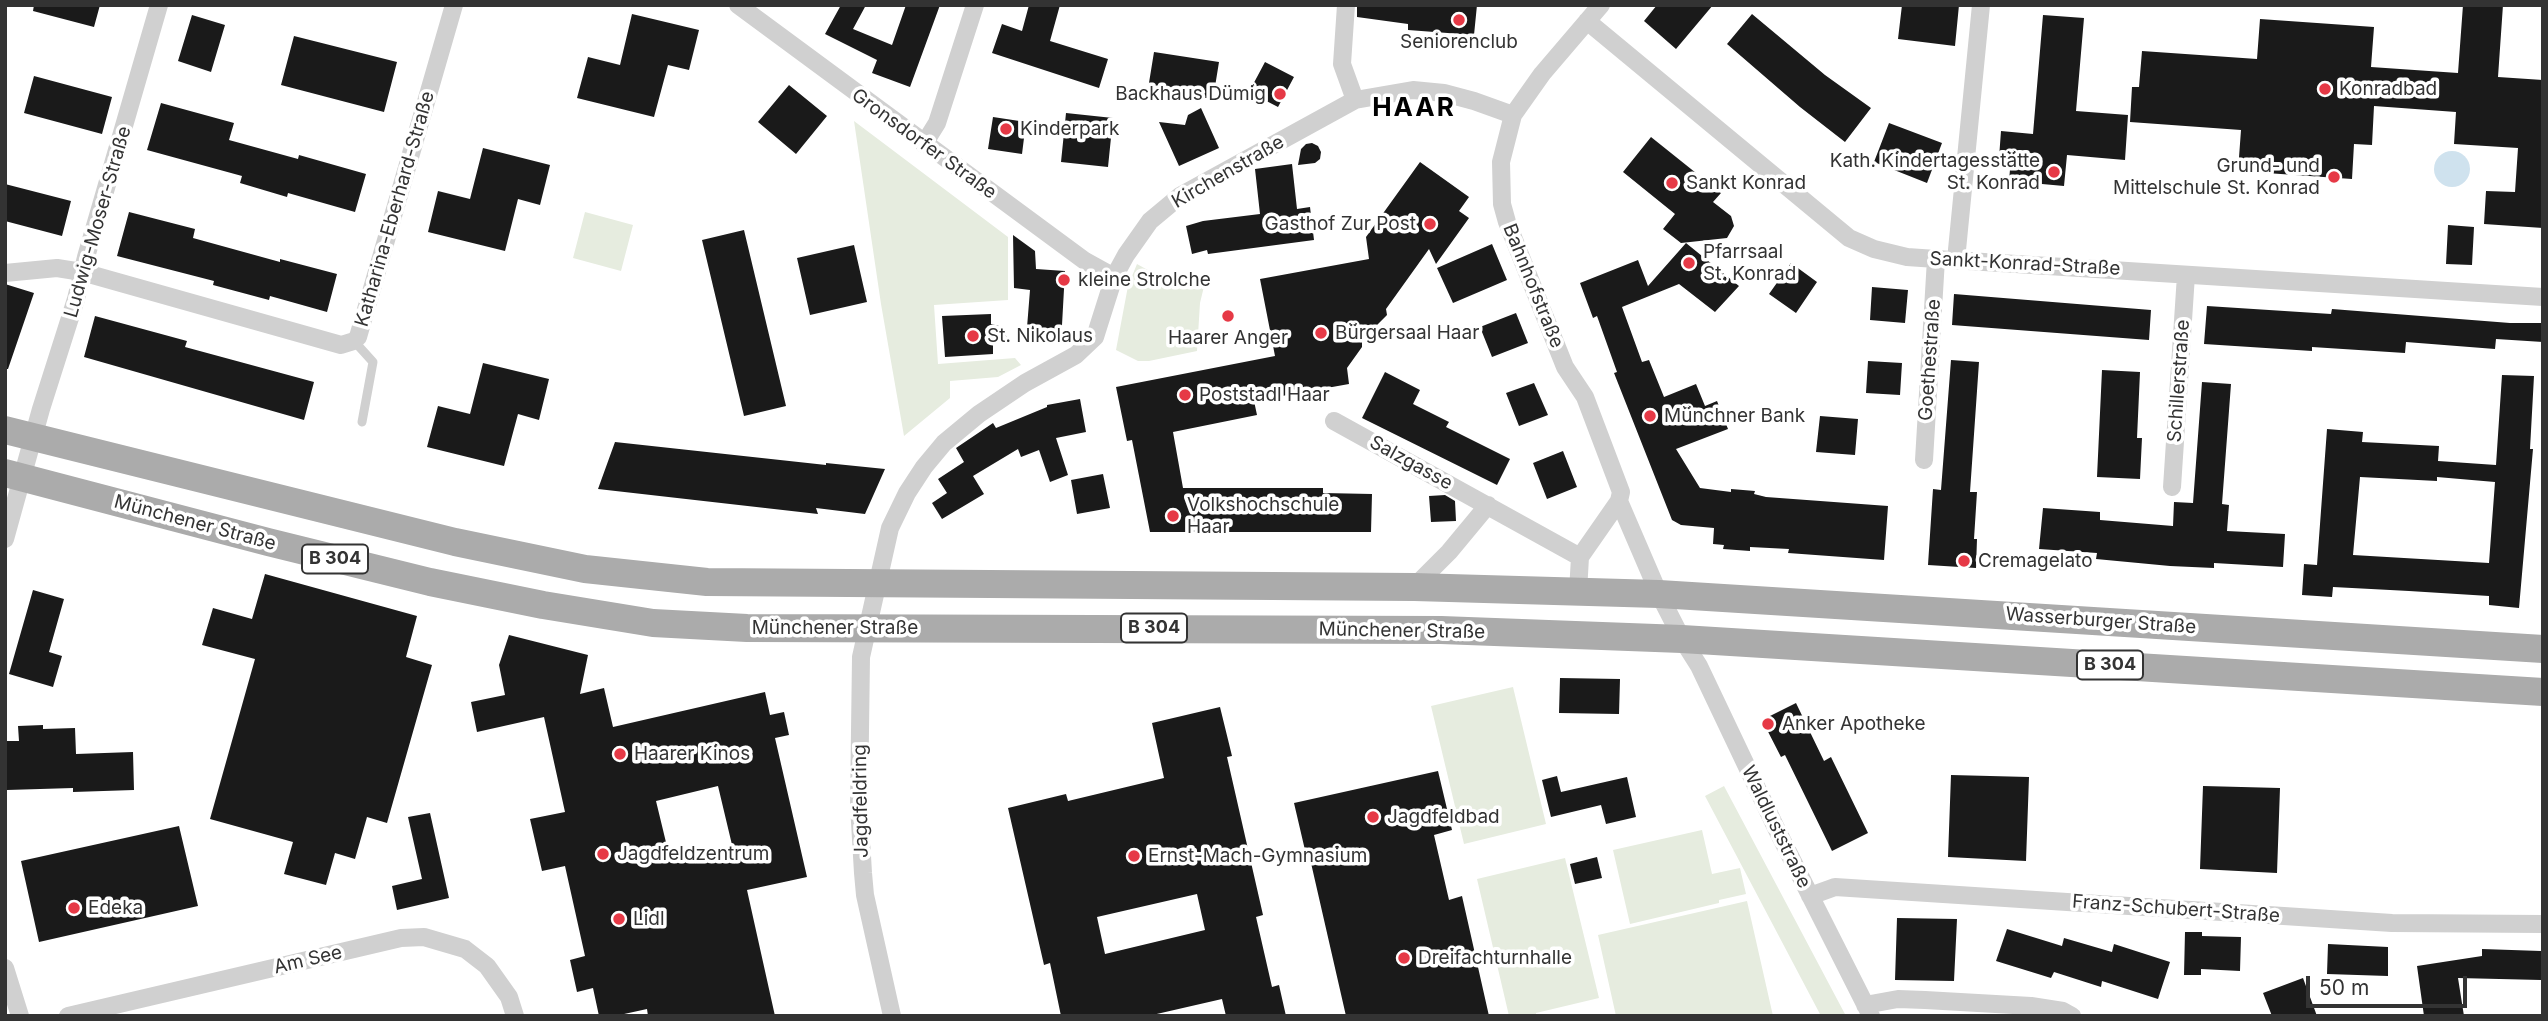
<!DOCTYPE html>
<html>
<head>
<meta charset="utf-8">
<style>
	body { margin:0 }
	#map { position:relative; width:2548px; height:1021px; overflow:hidden; background:#fff; font-family:Inter,sans-serif }
	canvas { display:block }
	.frame { position:absolute; inset:0; border:7px solid #333; pointer-events:none }
	.scale { position:absolute; left:2306px; top:976px; width:161px; height:32px; box-sizing:border-box; border:4px solid #333; border-top:0; padding-left:9px; font-size:21px; line-height:24px; white-space:nowrap; color:#333; -webkit-text-stroke:5px #fff; paint-order:stroke }
</style>
</head>
<body>
<div id="map">
<canvas width="2548" height="1021"></canvas>
<div class="frame"></div>
<div class="scale">50 m</div>
</div>
<script>
const ctx = document.querySelector('canvas').getContext('2d');
ctx.lineJoin = 'round';
function paint(path, color) { ctx.fillStyle = color; ctx.fill(path, 'evenodd'); }
const toPath = rows => new Path2D(rows.map(r => 'M' + r).join(''));
function stroke(path, color, width, dash) { ctx.strokeStyle = color; ctx.lineWidth = width; ctx.lineCap = dash ? 'butt' : 'round'; ctx.setLineDash(dash || []); ctx.stroke(path); }
function label(font, color, halo, rows, align = 'center') {
  ctx.font = font + ' Inter,sans-serif'; ctx.lineWidth = 7; ctx.setLineDash([]); ctx.textBaseline = 'middle'; ctx.strokeStyle = halo; ctx.fillStyle = color; for (const [text, x, y, turn = 0] of rows) {
    ctx.save(); ctx.translate(x, y); ctx.rotate((+turn || 0) * Math.PI / 180); ctx.textAlign = isNaN(turn) ? turn : align; if (halo) ctx.strokeText(text, 0, 0); ctx.fillText(text, 0, 0); ctx.restore();
  }
}
paint(toPath([
	[854,121,1008,237,1008,300,934,305,938,364,1015,358,1021,365,998,377,950,381,950,398,904,436,881,304],
	[585,212,633,225,621,271,573,258],
	[1137,264,1153,273,1172,276,1207,274,1200,303,1197,351,1149,361,1138,361,1116,350,1128,286],
	[1513,687,1546,824,1464,844,1431,706],
	[1724,786,1846,1016,1821,1016,1705,796],
	[1702,830,1712,874,1740,868,1746,894,1719,900,1719,903,1630,924,1613,850],
	[1565,858,1599,998,1536,1013,1536,1016,1509,1016,1477,879],
	[1747,901,1773,1016,1616,1016,1598,935]
]), '#e6ecdf');
paint(toPath([
	'2434 169a18 18 0 1 1 36 0a18 18 0 1 1-36 0Z'
]), '#cfe2ee');
paint(toPath([
	[34,5,100,5,94,27,33,11],
	[841,5,866,5,853,29,892,45,906,5,940,5,910,87,872,73,877,60,825,34],
	[1029,5,1060,5,1050,41,1108,59,1099,88,992,53,1002,24,1022,31],
	[1357,5,1477,5,1474,35,1408,30,1408,24,1357,17],
	[1657,5,1713,5,1676,49,1644,21],
	[1902,5,1959,5,1955,46,1898,39],
	[2463,5,2503,5,2498,77,2543,80,2543,228,2484,224,2486,191,2515,192,2518,148,2454,144,2456,112,2374,106,2372,145,2354,144,2352,179,2238,171,2241,130,2130,122,2132,87,2139,87,2142,51,2257,59,2260,19,2374,27,2371,67,2458,73],
	[632,14,699,30,689,70,668,65,654,117,577,98,588,57,620,65],
	[1752,14,1825,75,1871,108,1845,142,1800,107,1727,44],
	[192,15,225,25,211,72,178,61],
	[2043,15,2084,18,2076,111,2128,115,2125,160,2067,155,2064,186,2009,181,2011,158,1999,158,2001,131,2033,134],
	[294,36,397,62,384,112,281,85],
	[1154,52,1219,62,1213,99,1148,89],
	[1265,62,1294,77,1278,107,1249,92],
	[34,76,112,97,102,134,24,113],
	[789,85,827,116,796,154,758,122],
	[161,103,234,123,229,140,298,159,299,155,366,174,355,212,288,193,287,197,240,183,242,176,147,150],
	[1201,108,1219,148,1179,166,1159,122,1185,125,1188,115],
	[1066,113,1113,118,1108,167,1061,162],
	[993,117,1026,122,1022,154,988,149],
	[1889,123,1942,143,1927,183,1874,162],
	[1651,137,1721,193,1713,202,1731,216,1734,226,1727,238,1681,243,1663,229,1675,214,1623,172],
	[1312,143,1318,146,1321,152,1320,159,1315,163,1298,165,1301,149,1306,144],
	[483,148,550,165,540,205,518,199,505,251,428,232,438,191,470,199],
	[1420,162,1469,197,1459,211,1469,218,1436,264,1429,249,1386,309,1387,315,1377,325,1368,339,1362,342,1362,347,1347,368,1349,384,1254,401,1257,415,1173,432,1183,488,1323,488,1323,493,1372,494,1371,532,1150,532,1132,440,1127,441,1116,387,1275,356,1260,279,1369,259,1366,237],
	[1292,164,1297,209,1310,207,1314,240,1208,254,1207,250,1192,254,1186,226,1203,221,1260,214,1255,169],
	[5,184,71,201,62,236,5,221],
	[129,212,195,229,193,238,280,262,280,259,337,274,327,312,270,296,269,300,213,285,214,281,117,256],
	[2448,225,2474,227,2472,265,2446,264],
	[744,230,786,406,744,416,702,240],
	[1013,235,1035,251,1036,269,1065,271,1061,343,1026,340,1030,290,1014,288],
	[1686,243,1739,286,1715,312,1679,284,1622,307,1642,362,1649,360,1664,397,1696,384,1705,406,1717,401,1728,429,1676,449,1700,488,1731,492,1731,489,1755,491,1754,494,1766,497,1888,506,1884,560,1788,553,1789,549,1750,547,1750,551,1723,549,1724,545,1713,544,1714,528,1681,525,1672,520,1614,373,1617,372,1597,316,1593,318,1580,283,1638,260,1648,286],
	[1492,244,1507,280,1453,303,1437,268],
	[854,245,867,302,810,315,797,258],
	[1791,263,1817,282,1796,313,1769,294],
	[5,284,34,293,8,369,5,369],
	[1872,287,1908,290,1905,323,1870,320],
	[1954,294,2151,310,2149,340,1952,325],
	[2207,306,2331,314,2332,309,2510,323,2543,323,2543,342,2496,339,2495,349,2406,342,2405,353,2312,347,2312,351,2204,344],
	[1516,313,1528,343,1492,357,1480,327],
	[991,314,991,324,999,326,1007,337,993,345,993,354,945,357,942,316],
	[95,316,187,341,185,347,314,382,304,420,84,357],
	[1951,360,1979,362,1970,492,1977,492,1974,539,1977,539,1976,568,1928,565,1933,489,1941,490],
	[1868,361,1902,363,1900,395,1866,393],
	[483,363,549,379,539,420,518,414,504,466,427,447,438,406,470,414],
	[2102,370,2140,372,2137,438,2142,438,2140,479,2097,477],
	[1385,372,1420,390,1413,404,1449,422,1446,427,1510,459,1497,485,1362,418],
	[2502,375,2534,376,2530,449,2533,449,2519,608,2489,605,2489,596,2409,591,2333,587,2332,597,2302,595,2304,564,2317,565,2327,429,2363,432,2362,442,2439,446,2438,461,2496,465],
	[2360,477,2437,481,2437,477,2495,482,2489,563,2353,555],
	[2202,382,2231,384,2222,504,2229,505,2227,531,2285,534,2283,567,2214,563,2214,568,2170,566,2096,559,2097,553,2039,549,2043,508,2100,512,2100,520,2173,526,2174,502,2193,503],
	[1534,383,1548,415,1519,426,1506,393],
	[1080,399,1086,432,1056,438,1068,475,1050,482,1039,450,1021,457,1018,449,973,476,984,494,942,519,932,503,947,493,938,479,964,462,956,448,993,423,996,428,1047,407,1047,405],
	[1820,416,1858,419,1855,455,1816,452],
	[615,442,826,465,826,463,885,469,865,514,816,508,818,514,598,489],
	[1563,451,1577,487,1547,499,1533,463],
	[1103,474,1110,508,1077,514,1071,480],
	[1445,495,1455,501,1456,521,1431,522,1429,496],
	[265,574,417,616,406,657,432,665,387,823,367,817,355,859,335,853,326,885,284,874,293,842,210,819,255,659,202,645,213,608,252,619],
	[33,590,64,599,49,652,62,656,53,687,9,674],
	[509,635,588,655,580,694,604,688,613,727,765,692,770,715,784,712,789,735,775,738,807,877,747,890,775,1016,648,1016,647,1009,615,1016,599,1016,593,988,577,992,570,960,585,956,565,866,542,871,530,819,565,812,544,717,477,732,471,702,505,695,499,665],
	[718,786,733,849,671,863,656,801],
	[1560,678,1620,679,1619,714,1559,713],
	[1796,703,1824,761,1831,757,1868,833,1832,851,1785,755,1781,757,1762,720],
	[1220,707,1232,756,1227,757,1263,915,1256,917,1272,987,1279,985,1286,1016,1226,1016,1222,999,1148,1016,1061,1016,1050,963,1044,965,1008,808,1066,794,1068,801,1164,778,1152,723],
	[1197,894,1205,930,1105,954,1097,917],
	[43,725,43,729,75,728,76,754,133,752,134,790,73,792,73,788,7,790,6,741,19,741,18,726],
	[1438,771,1452,830,1434,835,1449,900,1462,896,1489,1016,1346,1016,1311,863,1308,863,1294,803],
	[1951,775,2029,777,2026,861,1948,857],
	[1557,776,1561,792,1627,777,1636,817,1606,824,1601,805,1551,817,1542,780],
	[2203,786,2280,788,2277,873,2200,869],
	[430,813,449,898,397,910,392,886,422,879,408,817],
	[179,826,198,906,39,942,21,861],
	[1597,857,1602,878,1575,884,1570,864],
	[1897,918,1957,919,1954,981,1895,980],
	[2007,929,2062,946,2064,938,2112,952,2114,944,2170,962,2158,999,2102,981,2101,987,2054,972,2051,978,1996,961],
	[2185,932,2202,932,2202,936,2241,937,2240,971,2201,969,2201,975,2184,975],
	[2328,944,2388,947,2388,976,2327,974],
	[2482,949,2541,951,2541,980,2458,978,2464,1016,2424,1016,2417,966,2482,956],
	[2303,978,2317,1016,2272,1016,2263,993]
]), '#1a1a1a');
stroke(toPath([
	[354,341,373,362,362,422]
]), '#d0d0d0', 9);
stroke(toPath([
	[738,5,1085,261,1114,277],
	[1346,5,1342,64,1355,100],
	[1587,21,1849,238,1874,249,1907,257,1936,259,2543,297],
	[924,144,937,123,975,5],
	[1956,260,1981,5],
	[5,273,57,268,82,272,341,345,354,341,358,337,454,5],
	[1334,421,1580,557],
	[1924,460,1936,259],
	[2172,487,2186,275],
	[1619,501,1659,594,1682,639,1699,666,1776,828,1871,1016],
	[5,539,41,409,76,299,86,257,159,5],
	[1580,557,1619,501,1621,492,1585,397,1565,367,1507,222,1502,204,1501,162,1513,115,1542,74,1601,5],
	[1414,587,1449,552,1488,505],
	[1578,592,1580,557],
	[1810,896,1835,887,2392,923,2543,924],
	[5,968,20,1016],
	[1865,1005,1898,999,1925,1000,2031,1006,2063,1011,2072,1016],
	[68,1016,401,938,424,937,465,949,487,966,509,997,515,1016],
	[892,1016,865,895,863,873,859,805,861,657,890,528,907,493,924,467,944,443,979,414,1025,383,1076,355,1095,337,1114,277,1126,255,1150,221,1180,196,1355,100,1413,90,1444,93,1474,101,1513,115]
]), '#d0d0d0', 18);
stroke(toPath([
	[5,430,455,542,585,569,707,582,1414,587,1659,594,2543,649],
	[5,473,268,542,430,582,543,605,653,623,747,628,1441,630,1602,636,1682,639,2543,692]
]), '#ababab', 28);
for (const [x, y, r, color] of [
	[1459,20,7,"#e63946"],
	[2325,89,7,"#e63946"],
	[1280,94,7,"#e63946"],
	[1006,129,7,"#e63946"],
	[2054,172,7,"#e63946"],
	[2334,177,7,"#e63946"],
	[1672,183,7,"#e63946"],
	[1430,224,7,"#e63946"],
	[1689,263,7,"#e63946"],
	[1064,280,7,"#e63946"],
	[1228,316,7,"#e63946"],
	[1321,333,7,"#e63946"],
	[973,336,7,"#e63946"],
	[1185,395,7,"#e63946"],
	[1650,416,7,"#e63946"],
	[1173,516,7,"#e63946"],
	[1964,561,7,"#e63946"],
	[1768,724,7,"#e63946"],
	[620,754,7,"#e63946"],
	[1373,817,7,"#e63946"],
	[603,854,7,"#e63946"],
	[1134,856,7,"#e63946"],
	[74,908,7,"#e63946"],
	[619,919,7,"#e63946"],
	[1404,958,7,"#e63946"]
]) { const dot = new Path2D(); dot.arc(x, y, r, 0, 2 * Math.PI); ctx.fillStyle = color; ctx.fill(dot); stroke(dot, '#fff', 2.5); }
for (const [x, y, w] of [
	[335,559,66],
	[1154,628,66],
	[2110,665,66]
]) { const box = new Path2D(); box.roundRect(x - w / 2, y - 14.5, w, 29, 5); ctx.fillStyle = '#fff'; ctx.fill(box); stroke(box, '#333', 2); }
label('bold 18px', '#333', null, [
	["B 304",335,559],
	["B 304",1154,628],
	["B 304",2110,665]
]);
label('19px', '#333', '#fff', [
	["Seniorenclub",1459,42,"center"],
	["Konradbad",2339,89],
	["Backhaus Dümig",1266,94,"right"],
	["Kinderpark",1020,129],
	["Kath. Kindertagesstätte",2040,161,"right"],
	["St. Konrad",2040,183,"right"],
	["Grund- und",2320,166,"right"],
	["Mittelschule St. Konrad",2320,188,"right"],
	["Sankt Konrad",1686,183],
	["Gasthof Zur Post",1416,224,"right"],
	["Pfarrsaal",1703,252],
	["St. Konrad",1703,274],
	["kleine Strolche",1078,280],
	["Bürgersaal Haar",1335,333],
	["St. Nikolaus",987,336],
	["Haarer Anger",1228,338,"center"],
	["Poststadl Haar",1199,395],
	["Münchner Bank",1664,416],
	["Volkshochschule",1187,505],
	["Haar",1187,527],
	["Cremagelato",1978,561],
	["Anker Apotheke",1782,724],
	["Haarer Kinos",634,754],
	["Jagdfeldbad",1387,817],
	["Jagdfeldzentrum",617,854],
	["Ernst-Mach-Gymnasium",1148,856],
	["Edeka",88,908],
	["Lidl",633,919],
	["Dreifachturnhalle",1418,958]
], 'left');
label('19px', '#333', '#fff', [
	["Gronsdorfer Straße",924,144,36],
	["Kirchenstraße",1228,172,-30],
	["Katharina-Eberhard-Straße",395,209,-74],
	["Ludwig-Moser-Straße",98,222,-74],
	["Sankt-Konrad-Straße",2025,264,3],
	["Bahnhofstraße",1533,286,68],
	["Goethestraße",1930,360,-86],
	["Schillerstraße",2179,381,-86],
	["Salzgasse",1411,463,29],
	["Münchener Straße",195,523,15],
	["Wasserburger Straße",2101,621,4],
	["Münchener Straße",835,628],
	["Münchener Straße",1402,631,1],
	["Jagdfeldring",861,801,-91],
	["Waldluststraße",1776,827,64],
	["Franz-Schubert-Straße",2176,909,4],
	["Am See",308,960,-13]
]);
ctx.letterSpacing = '2px';
label('bold 26px', '#000', '#fff', [
	["HAAR",1414,108]
]);
ctx.letterSpacing = '0px';
</script>
</body>
</html>
